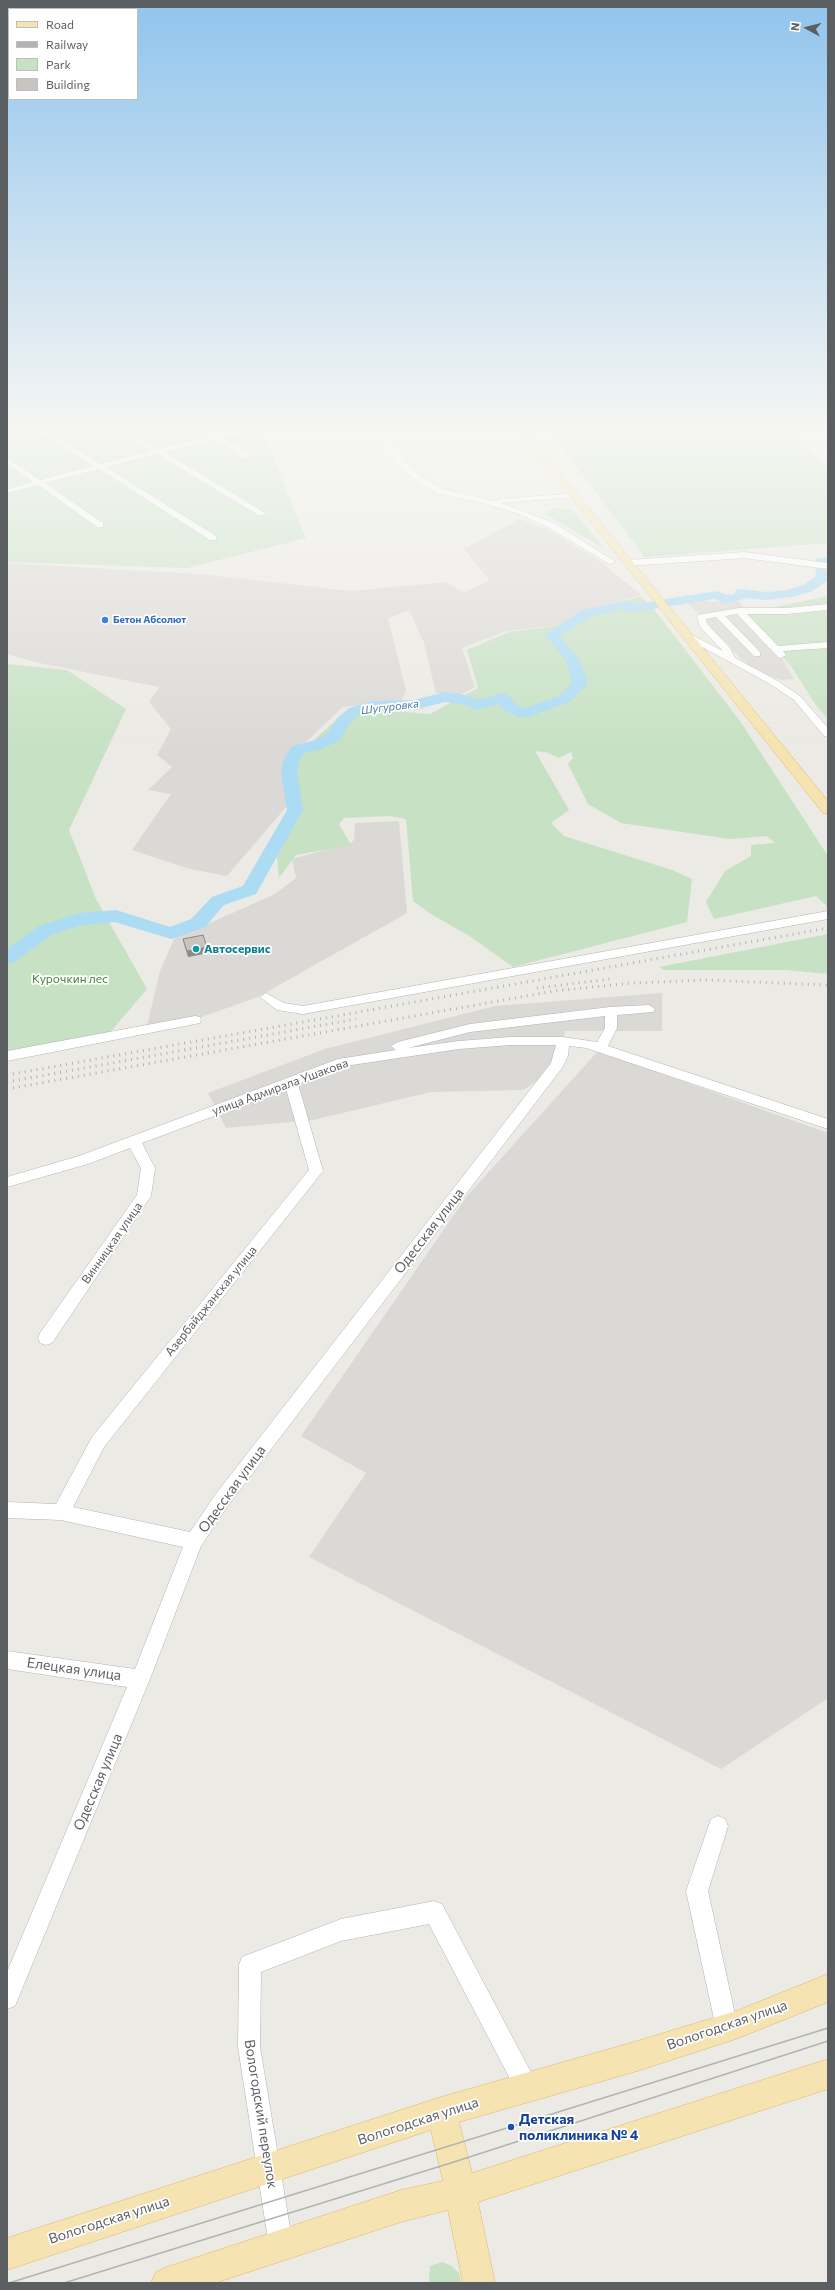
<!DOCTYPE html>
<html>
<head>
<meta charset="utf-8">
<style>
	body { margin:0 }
	#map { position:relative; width:835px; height:2290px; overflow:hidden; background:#eceae4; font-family:Commissioner,sans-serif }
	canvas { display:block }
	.frame { position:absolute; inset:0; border:8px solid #5c5f62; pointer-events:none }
	.legend { position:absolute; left:8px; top:8px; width:130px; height:92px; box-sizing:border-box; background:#fff; border:1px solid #bebfc0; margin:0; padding:5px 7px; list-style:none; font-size:12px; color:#5c5f62 }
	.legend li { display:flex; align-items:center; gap:8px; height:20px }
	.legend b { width:20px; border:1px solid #bebfc0 }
	.north { position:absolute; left:787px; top:8px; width:40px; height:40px; -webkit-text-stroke:3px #fff; paint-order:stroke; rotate:277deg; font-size:11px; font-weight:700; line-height:16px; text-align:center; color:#5c5f62 }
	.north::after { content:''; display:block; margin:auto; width:14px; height:18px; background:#5c5f62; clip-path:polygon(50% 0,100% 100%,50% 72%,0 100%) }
</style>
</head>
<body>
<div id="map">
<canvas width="835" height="2290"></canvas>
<div class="frame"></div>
<ul class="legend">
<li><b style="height:5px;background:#f5e4b1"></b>Road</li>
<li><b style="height:5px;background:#b2b3b3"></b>Railway</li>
<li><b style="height:11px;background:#c6e1c3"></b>Park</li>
<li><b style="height:11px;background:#c8c5c0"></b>Building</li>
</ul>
<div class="north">N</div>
</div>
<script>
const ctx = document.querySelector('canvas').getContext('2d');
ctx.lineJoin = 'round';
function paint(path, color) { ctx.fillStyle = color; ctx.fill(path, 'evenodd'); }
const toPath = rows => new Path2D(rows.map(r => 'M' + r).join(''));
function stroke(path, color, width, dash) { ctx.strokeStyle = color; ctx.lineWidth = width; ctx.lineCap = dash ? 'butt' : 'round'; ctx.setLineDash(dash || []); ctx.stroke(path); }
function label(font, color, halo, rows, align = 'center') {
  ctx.font = font + ' Commissioner,sans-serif'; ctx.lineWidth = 3.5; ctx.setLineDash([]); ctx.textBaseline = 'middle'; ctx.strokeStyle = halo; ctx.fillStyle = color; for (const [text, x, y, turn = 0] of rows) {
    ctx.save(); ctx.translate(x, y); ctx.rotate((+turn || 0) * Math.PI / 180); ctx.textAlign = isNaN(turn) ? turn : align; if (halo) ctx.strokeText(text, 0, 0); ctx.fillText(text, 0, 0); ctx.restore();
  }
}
paint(toPath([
	[520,519,547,529,600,561,641,595,580,613,561,625,506,631,462,648,475,687,458,696,436,693,424,643,409,610,388,618,406,691,401,701,343,707,305,743,290,752,282,772,287,806,227,876,190,869,132,850,171,794,148,790,172,767,157,755,171,729,149,702,159,687,35,662,7,654,7,563,199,574,351,591,446,582,464,593,489,580,464,549],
	[739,600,749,618,778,651,794,679,781,680,759,672,742,660,688,603,703,601,727,602],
	[399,821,407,913,258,997,193,1020,147,1026,160,971,174,939,275,894,296,878,292,859,350,843,354,840,355,823],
	[662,993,662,1031,565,1031,561,1066,523,1090,431,1092,313,1120,226,1128,208,1093,325,1049,495,1006],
	[598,1051,828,1133,828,1698,721,1769,309,1557,366,1473,301,1436,467,1196]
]), '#dbd9d6');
paint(toPath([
	[7,431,262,431,306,538,187,568,7,562],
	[549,431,786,431,828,468,828,543,645,557],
	[556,507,573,511,605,549,545,514],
	[641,596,657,613,740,721,828,856,828,907,816,896,714,919,706,902,725,871,751,856,751,845,775,843,767,836,730,839,621,823,588,804,568,764,573,758,571,752,559,758,546,752,535,751,569,810,551,823,564,836,672,870,692,879,687,922,513,967,471,937,431,914,413,901,406,819,390,816,344,818,339,824,351,845,296,855,279,878,276,844,301,802,286,790,299,753,350,708,430,714,478,688,467,650,509,632,562,625,583,613],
	[828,596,828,719,815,704,791,666,741,614],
	[7,664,67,670,126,709,69,830,96,899,147,989,107,1036,7,1053],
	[828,934,828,974,785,970,664,970,659,967],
	[442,2262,452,2266,459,2273,461,2283,429,2283,430,2266]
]), '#c6e1c3');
paint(toPath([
	[828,557,828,580,813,591,793,597,766,600,747,598,725,604,715,599,634,612,623,609,592,616,560,636,580,660,588,684,569,702,528,717,518,717,502,709,499,704,477,710,462,704,445,702,414,710,373,711,359,714,349,724,342,737,336,742,324,748,304,753,300,759,297,773,303,810,256,894,224,905,205,927,178,937,171,939,115,922,82,925,53,934,14,962,7,964,7,949,39,926,80,913,116,910,170,927,191,919,212,897,243,886,287,810,281,773,284,759,292,746,313,741,324,736,329,732,336,719,349,708,373,701,414,700,445,692,466,695,478,700,504,693,509,695,514,703,524,708,559,696,572,683,566,661,545,635,582,610,624,601,635,604,717,591,727,595,734,594,736,590,741,589,766,592,787,590,803,585,816,576,815,561,817,558,828,557]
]), '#acdbf4');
const minor = toPath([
	[40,431,47,431,101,464,152,451,121,431,128,431,159,449,210,436,208,434,212,432,217,434,239,431,239,433,222,437,250,454,250,458,244,458,215,439,164,452,267,514,260,516,157,454,106,467,216,536,216,540,210,540,99,469,45,483,103,523,103,527,97,527,38,485,7,493,7,489,33,482,7,463,7,458,40,480,93,466,40,431],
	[370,431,377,431,406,463,426,480,443,489,495,501,499,499,577,493,578,495,574,497,501,503,554,523,616,562,609,564,548,527,518,514,487,504,437,493,420,484,400,467,370,431],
	[744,552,828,563,828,569,744,558,629,566,625,563,629,560,744,552],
	[828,604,828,610,787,614,747,614,778,646,828,642,828,648,783,651,786,655,781,658,778,657,737,614,725,616,760,652,760,656,754,656,716,617,706,619,707,624,730,648,735,658,776,680,800,696,828,728,828,737,824,736,794,700,770,684,684,637,692,635,723,651,700,627,697,617,698,615,739,608,787,608,828,604],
	[828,911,828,919,303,1014,277,1010,260,997,266,993,284,1003,303,1006,828,911],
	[649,1005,655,1009,653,1012,617,1015,617,1028,608,1046,828,1119,828,1129,586,1048,569,1046,568,1056,562,1068,227,1507,201,1546,150,1679,15,2006,7,2009,7,1972,127,1687,7,1669,7,1651,135,1669,183,1547,61,1520,7,1518,7,1502,56,1504,92,1437,309,1170,286,1089,142,1143,155,1168,151,1196,52,1343,46,1345,40,1343,38,1338,40,1333,137,1195,141,1168,130,1148,88,1164,7,1187,7,1177,79,1156,338,1059,396,1050,391,1046,398,1042,470,1024,610,1007,649,1005],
	[605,1016,605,1028,597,1042,563,1037,510,1037,459,1041,408,1048,470,1032,605,1016],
	[510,1045,556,1045,551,1063,215,1495,190,1532,73,1507,104,1447,323,1171,298,1084,345,1066,459,1049,510,1045],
	[195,1016,200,1017,201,1020,200,1023,7,1061,7,1051,195,1016],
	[718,1816,725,1819,728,1826,708,1891,738,2028,735,2036,727,2039,719,2036,716,2028,686,1891,711,1819,718,1816],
	[434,1901,442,1904,535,2080,539,2088,535,2096,527,2100,519,2096,429,1924,341,1941,261,1972,260,2047,293,2246,290,2255,281,2258,272,2255,269,2246,238,2047,239,1965,242,1957,341,1919,434,1901]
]);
const major = toPath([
	[518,431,526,431,828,801,828,814,823,813,518,431],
	[828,1974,828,2002,736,2039,634,2072,459,2122,472,2173,828,2059,828,2089,478,2202,495,2283,463,2283,448,2210,401,2222,215,2283,151,2283,156,2272,167,2267,401,2190,443,2181,431,2130,7,2270,7,2238,441,2097,634,2042,736,2011,828,1974]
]);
stroke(minor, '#b1b4b7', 1);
stroke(major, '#e0b46a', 1);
paint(minor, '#fff');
paint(major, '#f5e4b1');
stroke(toPath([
	[9,2283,828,2028],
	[64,2283,454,2162,828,2041]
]), '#b2b3b3', 1.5);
stroke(toPath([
	[537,988,610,979],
	[7,1075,828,928],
	[7,1082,356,1019],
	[7,1089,554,991,632,983,706,980,828,985]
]), '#b2b3b3', 3, [1, 5]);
paint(toPath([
	[183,939,207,947,208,953,188,957,184,945]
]), '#aca9a5');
paint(toPath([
	[207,947,208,953,188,957,187,951]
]), '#8c8a86');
const building = toPath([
	[203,935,207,947,187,951,183,939,203,935]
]);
paint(building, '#c8c5c0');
stroke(building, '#8c8a86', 1);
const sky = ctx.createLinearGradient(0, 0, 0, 751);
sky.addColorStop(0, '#90c4ed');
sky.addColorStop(0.57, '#f6f6f3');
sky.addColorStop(1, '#f6f6f300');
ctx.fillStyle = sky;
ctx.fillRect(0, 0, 835, 751);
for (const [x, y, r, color] of [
	[105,620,4,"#3f7fe0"],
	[196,949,4,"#0f9aa8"],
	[511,2127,4,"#1a4fb4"]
]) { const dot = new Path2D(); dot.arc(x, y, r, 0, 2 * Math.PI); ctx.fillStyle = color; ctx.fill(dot); stroke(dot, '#fff', 1.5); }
label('bold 10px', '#366cbe', '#fff', [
	["Бетон Абсолют",113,620]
], 'left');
label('italic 11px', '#48799c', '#fff', [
	["Шугуровка",390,707,-7]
]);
label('bold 12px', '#0d838f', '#fff', [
	["Автосервис",204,949]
], 'left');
label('12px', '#427e3f', '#fff', [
	["Курочкин лес",70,979]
]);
label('12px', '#5c5f62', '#fff', [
	["улица Адмирала Ушакова",280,1087,-20],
	["Винницкая улица",112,1243,-55],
	["Азербайджанская улица",211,1301,-51]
]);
label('14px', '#5c5f62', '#fff', [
	["Одесская улица",429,1231,-52],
	["Одесская улица",232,1489,-54],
	["Елецкая улица",74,1669,8],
	["Одесская улица",98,1782,-67],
	["Вологодская улица",727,2025,-19],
	["Вологодский переулок",261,2114,81],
	["Вологодская улица",418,2121,-18],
	["Вологодская улица",109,2220,-18]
]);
label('bold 14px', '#164399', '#fff', [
	["Детская",519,2119],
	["поликлиника № 4",519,2135]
], 'left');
</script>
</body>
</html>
